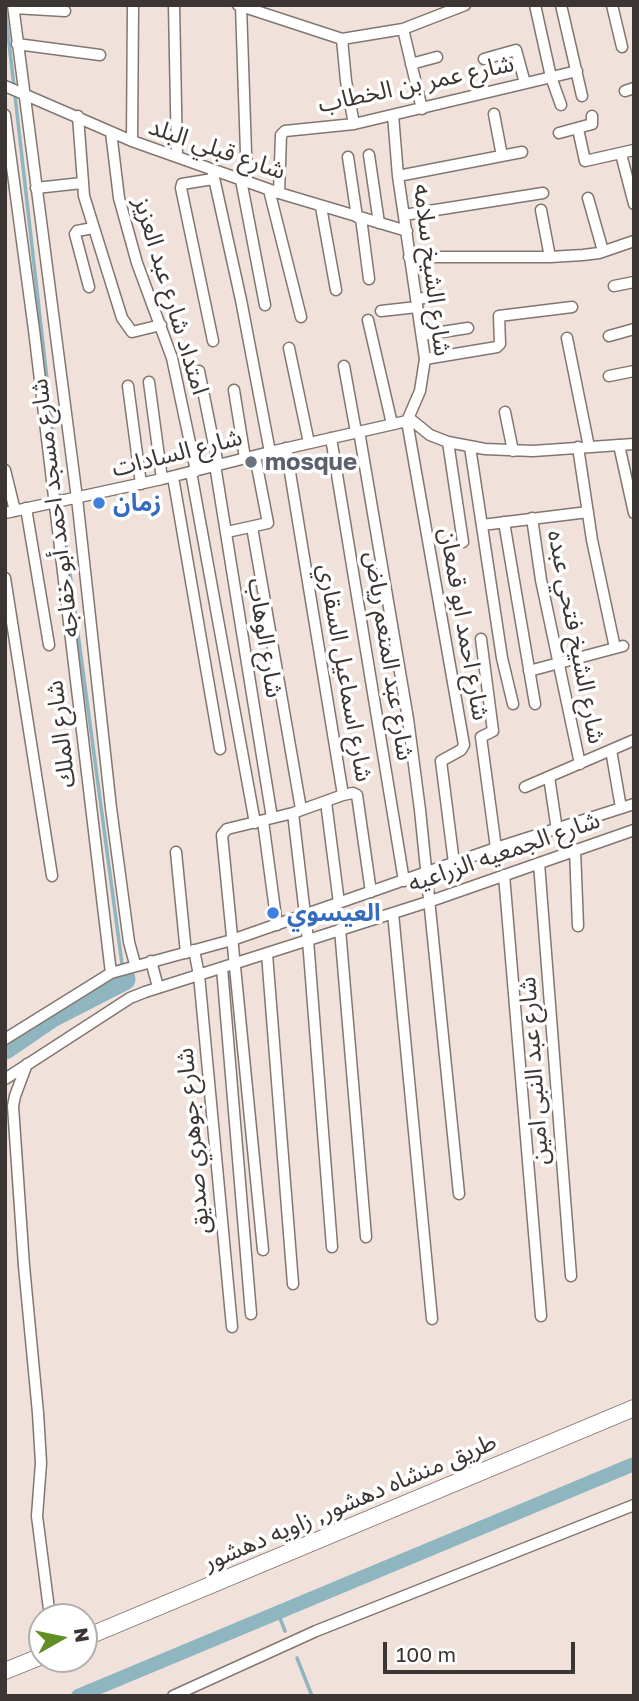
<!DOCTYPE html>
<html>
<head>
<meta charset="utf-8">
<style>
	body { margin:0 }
	#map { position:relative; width:639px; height:1701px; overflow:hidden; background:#f0e2db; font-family:"Golos Text",sans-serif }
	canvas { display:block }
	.frame { position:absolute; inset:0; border:7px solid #3b3533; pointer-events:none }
	.north { position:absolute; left:28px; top:1603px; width:70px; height:70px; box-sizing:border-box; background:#fff; border:2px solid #b1aead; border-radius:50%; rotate:81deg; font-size:19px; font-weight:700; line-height:28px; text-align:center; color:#3b3533 }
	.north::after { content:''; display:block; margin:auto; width:24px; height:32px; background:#608f24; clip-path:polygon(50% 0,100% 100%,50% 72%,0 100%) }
	.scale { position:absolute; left:383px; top:1642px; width:192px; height:32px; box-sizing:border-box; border:4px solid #3b3533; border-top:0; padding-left:9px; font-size:21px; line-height:24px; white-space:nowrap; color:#3b3533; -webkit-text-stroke:5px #fff; paint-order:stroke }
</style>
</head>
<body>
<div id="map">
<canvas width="639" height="1701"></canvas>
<div class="frame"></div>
<div class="north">N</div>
<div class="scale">100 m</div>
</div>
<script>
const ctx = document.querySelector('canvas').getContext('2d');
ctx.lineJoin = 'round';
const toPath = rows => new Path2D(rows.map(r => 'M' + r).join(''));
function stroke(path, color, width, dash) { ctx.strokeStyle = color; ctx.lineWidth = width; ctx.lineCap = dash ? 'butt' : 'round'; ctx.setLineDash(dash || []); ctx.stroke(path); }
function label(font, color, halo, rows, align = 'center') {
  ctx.font = font + ' "Golos Text","Noto Sans Arabic",sans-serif'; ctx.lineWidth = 7; ctx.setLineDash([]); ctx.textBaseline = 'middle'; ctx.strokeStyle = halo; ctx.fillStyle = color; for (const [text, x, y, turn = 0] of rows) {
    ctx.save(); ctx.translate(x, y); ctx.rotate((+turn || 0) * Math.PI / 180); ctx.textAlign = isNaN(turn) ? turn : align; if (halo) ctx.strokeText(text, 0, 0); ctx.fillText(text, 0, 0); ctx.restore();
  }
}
stroke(toPath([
	[5,7,63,521,124,979],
	[278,1613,285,1631],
	[297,1658,312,1696]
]), '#8eb5c0', 3.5);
stroke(toPath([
	[78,1696,634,1464]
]), '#8eb5c0', 14);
stroke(toPath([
	[5,1048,52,1016,124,979]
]), '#8eb5c0', 23);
const street = toPath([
	[13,5,77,498,111,808,129,942,135,964],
	[174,5,177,157],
	[238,5,342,39,403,29,465,5],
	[535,5,551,77,561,105],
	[561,5,582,96],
	[612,5,622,47],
	[241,6,247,182],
	[14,8,65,11],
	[403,29,422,109],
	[342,39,346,81,354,124],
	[17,44,100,55],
	[484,59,516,50,525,83],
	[411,64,437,57],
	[5,86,132,141,279,193,407,231],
	[625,91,634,88],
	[494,114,502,156],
	[5,115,34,330,111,973],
	[78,116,84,196,122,318,132,332,161,325],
	[578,129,585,161,634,150],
	[111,132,119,198,137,263,172,358,196,471],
	[559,133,592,124,592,116],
	[132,141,133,5],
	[621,154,634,204],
	[369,155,379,223],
	[348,157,357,217],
	[212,169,241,300,270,452],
	[398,176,522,152],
	[241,180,265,305],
	[36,188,82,183],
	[269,190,301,317],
	[279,193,281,135,285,131,354,124,577,71],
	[588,198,603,251],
	[321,207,336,290],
	[541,210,550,257],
	[404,215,543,193],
	[361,218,369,279],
	[409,257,550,257,583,255,599,253,634,241],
	[614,286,634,282],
	[89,287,75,234,77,231,93,228],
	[416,299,441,296],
	[381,311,417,307],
	[368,320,392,424],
	[422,335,468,328],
	[609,336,634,329],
	[567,338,589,447],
	[213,341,181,188,182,184,213,179],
	[289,348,309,443],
	[425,359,497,347,500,344,499,316,572,307],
	[344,366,356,432],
	[199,371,218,465],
	[609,376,634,371],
	[149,382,162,479],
	[128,386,141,484],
	[234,390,245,458],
	[505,412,513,451],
	[409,418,430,435,448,442,485,449,533,451,634,444],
	[407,421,464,745,461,750,441,761,454,863],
	[359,431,408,719,420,810,459,1194],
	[331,438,404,881],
	[448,442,463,542],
	[619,445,634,513],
	[470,447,502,658,513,704],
	[578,447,592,540,615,648],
	[286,448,343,795,353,793,357,795,371,892],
	[215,465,272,818],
	[5,470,15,511],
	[191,472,255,823],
	[173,477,220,749],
	[26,508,49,645],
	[5,513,162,479,270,452,407,421,420,391,425,359,398,176,393,115],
	[532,518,541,580,580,764],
	[504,522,535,704],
	[482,525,588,512],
	[252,527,301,809],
	[227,532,268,523,255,456],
	[5,578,52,876],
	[481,639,493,731,481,737,496,848],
	[529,671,623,646],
	[611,750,621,808],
	[549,777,557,830],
	[525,787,634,740],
	[326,802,339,903],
	[293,813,308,940,332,1247],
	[263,821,277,925],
	[575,850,578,926],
	[176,852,186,953],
	[539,863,571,1276],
	[504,875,541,1316],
	[393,913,432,1319],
	[340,929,366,1237],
	[194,950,199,975,232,1327],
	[267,954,293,1284],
	[151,961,158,987],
	[222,968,251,1314],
	[5,1039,111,973,232,940,496,848,634,804],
	[27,1064,15,1096,13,1106,24,1266,38,1413,41,1463,37,1516,50,1617],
	[5,1079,130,998,145,992,431,901,634,830],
	[263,1250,222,835,227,829,293,813,343,795],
	[173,1696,316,1631,634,1505]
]);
const secondary = toPath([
	[84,1638,634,1408],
	[5,1671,42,1656]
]);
stroke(street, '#827670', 13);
stroke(secondary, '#827670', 18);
stroke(street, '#fff', 10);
stroke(secondary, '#fff', 16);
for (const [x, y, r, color] of [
	[251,462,7,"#6b7280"],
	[99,503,7,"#3f7fe0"],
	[273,913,7,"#3f7fe0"]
]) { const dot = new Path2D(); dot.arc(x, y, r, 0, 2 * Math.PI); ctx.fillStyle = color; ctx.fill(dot); stroke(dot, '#fff', 2.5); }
label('24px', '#3b3533', '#fff', [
	["شارع عمر بن الخطاب",416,84,-12],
	["شارع قبلي البلد",217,149,19],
	["شارع الشيخ سلامه",432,270,83],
	["امتداد شارع عبد العزيز",171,296,73],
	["شارع السادات",177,453,-14],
	["شارع مسجد احمد أبو خفاجه",55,508,-97],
	["شارع احمد ابو قمعان",464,624,80],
	["شارع الشيخ فتحي عبده",576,637,79],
	["شارع الوهاب",265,638,81],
	["شارع عبد المنعم رياض",389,656,81],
	["شارع اسماعيل السقاري",345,673,80],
	["شارع الملك",61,734,-97],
	["شارع الجمعيه الزراعيه",504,852,-19],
	["شارع عبد النبى امين",534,1071,-94],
	["شارع جوهري صديق",193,1141,-95],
	["طريق منشاه دهشور, زاويه دهشور",350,1502,-23]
]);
label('bold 24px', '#5b616d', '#fff', [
	["mosque",265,462]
], 'left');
label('bold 24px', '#366cbe', '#fff', [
	["زمان",113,503],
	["العيسوي",287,913]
], 'left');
</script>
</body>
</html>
